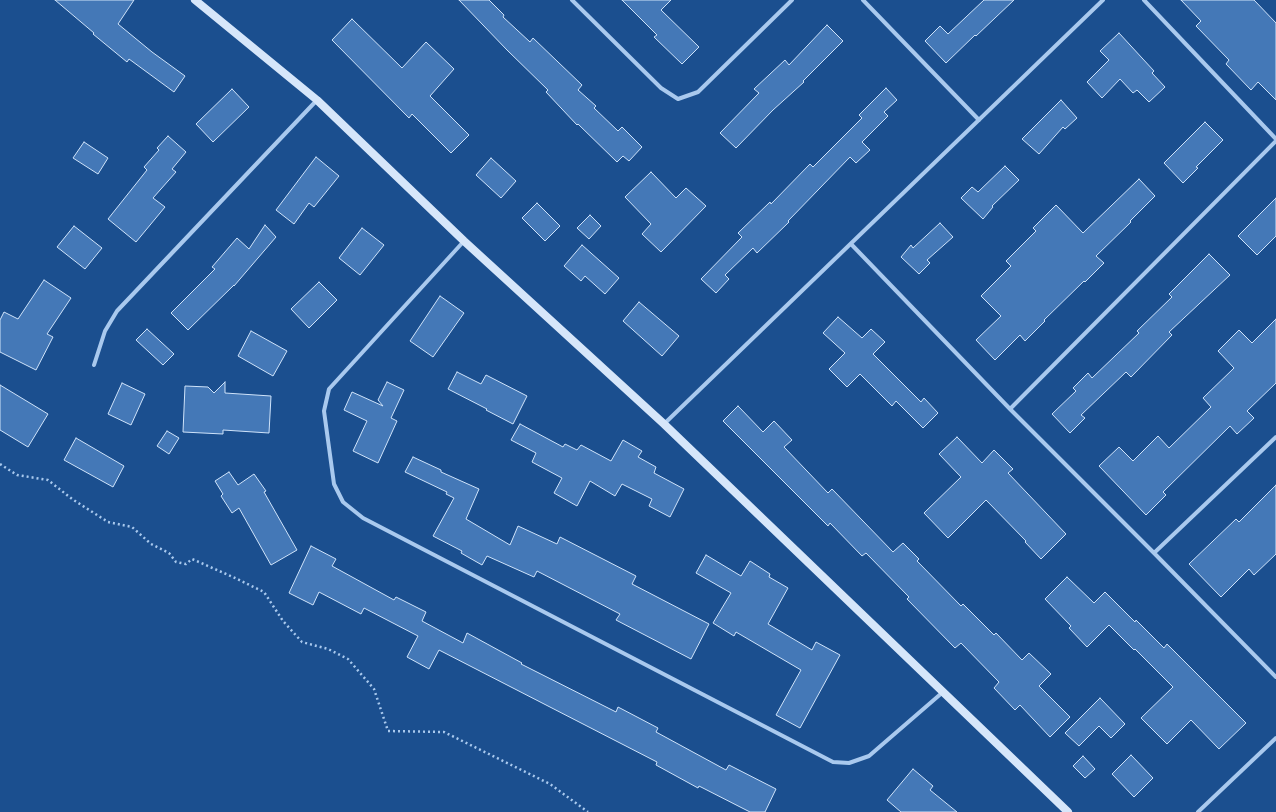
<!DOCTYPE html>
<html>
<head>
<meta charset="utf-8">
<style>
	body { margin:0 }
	canvas { display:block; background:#1b4f8f }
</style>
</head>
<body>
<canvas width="1276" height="812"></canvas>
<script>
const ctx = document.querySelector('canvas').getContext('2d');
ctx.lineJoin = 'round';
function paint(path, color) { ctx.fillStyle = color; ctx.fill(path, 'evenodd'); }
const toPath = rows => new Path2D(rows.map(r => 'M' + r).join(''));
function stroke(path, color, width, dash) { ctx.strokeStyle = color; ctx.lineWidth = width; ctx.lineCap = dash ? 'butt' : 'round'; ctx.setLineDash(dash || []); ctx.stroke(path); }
const building = toPath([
	[55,0,134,0,118,24,152,52,185,76,174,92,129,59,127,62,93,34,94,33,55,0],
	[459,0,489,0,504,15,503,17,530,42,533,38,582,85,578,90,596,106,594,108,618,131,622,127,642,147,629,161,623,156,617,162,578,124,577,125,546,92,548,90,507,50,459,0],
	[622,0,671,0,661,10,699,47,682,64,654,37,657,35,622,0],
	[984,0,1014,0,976,36,975,35,946,63,925,41,940,26,948,34,984,0],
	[1181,0,1254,0,1276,23,1276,100,1258,82,1251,90,1226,64,1229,60,1196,26,1201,21,1181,0],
	[352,19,402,68,426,42,454,69,430,96,469,135,451,153,412,114,409,118,332,40,352,19],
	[827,25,843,41,803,81,804,82,773,110,736,148,720,133,759,93,754,89,785,60,789,65,827,25],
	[1119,33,1154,71,1152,73,1165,87,1149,102,1137,90,1133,93,1120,79,1102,98,1087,82,1109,60,1100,51,1119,33],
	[886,88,897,100,884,112,888,116,862,142,870,150,856,163,850,157,788,221,789,222,757,253,753,248,725,275,729,279,716,293,701,279,742,237,738,233,770,202,771,204,810,164,813,167,862,118,859,115,886,88],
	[232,89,249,107,213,142,196,124,232,89],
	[1061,100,1077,118,1065,129,1063,127,1039,154,1022,139,1061,100],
	[1205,122,1223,140,1196,167,1198,168,1183,183,1164,163,1205,122],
	[168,136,186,152,172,169,176,172,153,198,165,207,136,242,108,219,147,170,144,167,159,150,157,148,168,136],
	[84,142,108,158,98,174,73,158,84,142],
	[316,157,339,176,314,207,309,203,294,224,276,210,316,157],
	[491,158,516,181,501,198,476,175,491,158],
	[1005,166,1019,180,992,206,993,207,983,219,961,198,972,187,978,192,1005,166],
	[651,172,676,198,686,188,706,206,661,252,642,234,651,224,625,197,651,172],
	[1139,179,1155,196,1130,221,1131,222,1096,256,1104,263,1085,282,1084,281,1044,320,1045,321,1025,341,1020,335,995,360,976,340,1001,316,981,296,1011,266,1006,261,1036,231,1033,228,1056,205,1083,233,1139,179],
	[1276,198,1276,236,1257,255,1238,236,1276,198],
	[537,203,560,226,545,241,522,218,537,203],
	[590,215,601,226,589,239,577,228,590,215],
	[940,223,953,237,927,260,930,263,919,274,901,257,911,245,913,248,940,223],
	[265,225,276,237,234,286,234,285,188,330,171,313,215,269,212,267,237,238,249,249,265,225],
	[74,226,102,248,85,269,57,247,74,226],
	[362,228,384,245,360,275,339,258,362,228],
	[582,245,619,278,605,294,585,276,581,281,564,266,582,245],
	[1209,254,1230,275,1169,332,1172,335,1131,377,1126,372,1081,415,1085,418,1070,433,1052,414,1076,391,1073,388,1088,373,1092,378,1139,333,1137,331,1172,297,1169,294,1209,254],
	[44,280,71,298,47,334,53,337,36,370,0,352,0,320,4,312,18,319,44,280],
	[319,282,337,300,309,328,291,309,319,282],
	[440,296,464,313,433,357,410,341,440,296],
	[639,302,679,336,662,356,623,321,639,302],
	[838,317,862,338,871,329,885,342,873,354,921,402,924,398,938,413,923,428,896,401,892,406,860,374,847,387,829,369,845,353,823,333,838,317],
	[1276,319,1276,383,1247,411,1254,418,1237,434,1230,426,1163,492,1166,495,1146,515,1099,466,1119,447,1133,461,1158,436,1169,448,1211,407,1203,398,1234,368,1218,351,1239,330,1252,343,1276,319],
	[147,329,174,354,163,365,136,340,147,329],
	[251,331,287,351,273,376,238,356,251,331],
	[457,372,481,384,486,375,527,396,513,424,486,410,487,409,448,389,457,372],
	[225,382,225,393,271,396,269,433,223,430,223,434,183,432,185,386,208,387,214,393,225,382],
	[387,382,404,390,391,418,397,421,378,463,353,451,367,421,344,410,352,392,383,406,378,400,387,382],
	[122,383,145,394,131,425,108,414,122,383],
	[0,385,48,414,28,447,0,430,0,385],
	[738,406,763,432,774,421,792,440,784,447,828,493,832,489,893,552,903,543,919,559,917,561,961,606,963,604,994,635,996,633,1022,660,1029,653,1051,674,1039,686,1070,717,1050,737,1020,705,1015,710,994,688,999,682,961,643,955,648,907,599,909,597,866,553,862,556,830,523,828,526,723,421,738,406],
	[520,424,563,447,565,444,577,450,581,445,611,461,623,440,642,451,638,457,656,467,654,473,684,489,670,517,649,506,652,499,622,484,615,496,590,481,577,506,554,493,562,478,532,462,536,453,511,440,520,424],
	[167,431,179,438,169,454,157,446,167,431],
	[957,437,982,463,994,450,1013,469,1008,473,1066,534,1041,559,1025,542,1026,541,986,500,948,538,924,513,961,477,939,454,957,437],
	[76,438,124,466,113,487,64,460,76,438],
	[413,457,441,470,441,472,479,489,466,519,510,545,518,526,557,544,560,537,636,576,632,584,709,624,691,659,616,620,620,614,537,571,534,577,487,556,482,565,461,553,462,551,433,536,454,498,446,494,447,492,405,472,413,457],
	[229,472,238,485,254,474,266,491,264,492,297,550,271,565,239,508,232,513,221,496,223,494,215,481,229,472],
	[1276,485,1276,554,1254,575,1249,569,1221,597,1189,564,1236,519,1239,522,1276,485],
	[311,546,336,559,332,566,394,600,396,597,426,612,422,621,463,643,467,633,522,663,521,664,616,712,618,707,658,728,656,732,726,770,729,765,776,789,765,812,750,812,699,786,698,788,656,765,657,762,439,650,429,669,407,657,418,636,364,608,361,614,319,592,313,605,289,593,311,546],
	[706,555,741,576,750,561,770,574,769,577,788,588,768,624,812,650,816,642,840,655,800,728,776,715,801,670,736,632,734,636,713,623,731,593,696,573,706,555],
	[1067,577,1094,603,1105,592,1135,622,1136,620,1164,648,1167,644,1246,723,1219,749,1191,720,1167,744,1141,718,1173,687,1135,649,1134,650,1109,625,1087,647,1069,628,1071,626,1045,599,1067,577],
	[1100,698,1125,724,1111,738,1099,726,1079,746,1065,733,1100,698],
	[1131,755,1153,778,1134,797,1112,774,1131,755],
	[1083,756,1095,769,1085,778,1073,766,1083,756],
	[913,769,933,786,930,790,957,812,901,812,887,800,913,769]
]);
paint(building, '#4478b7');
stroke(building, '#cfe3fa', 1);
stroke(toPath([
	[0,464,17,475,48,480,72,499,108,522,132,527,151,544,169,553,176,562,186,564,192,559,233,577,264,592,283,621,302,642,328,649,348,659,374,689,388,731,444,732,550,784,588,812]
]), '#a9c9ee', 2.5, [2, 3]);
stroke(toPath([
	[572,0,661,88,678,99,698,92,792,0],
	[863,0,979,120],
	[1144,0,1276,139],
	[464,241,329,389,324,411,334,484,343,502,363,518,833,762,849,763,869,756,943,692],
	[851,244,1010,409,1154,553,1276,677],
	[94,365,105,331,117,311,317,100],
	[1010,409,1276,141],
	[664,424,1103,0],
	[1154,553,1276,437],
	[1198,812,1276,738]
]), '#a9c9ee', 4);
stroke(toPath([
	[195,0,317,100,464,241,664,424,1068,812]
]), '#d6e6fa', 8);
</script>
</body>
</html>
